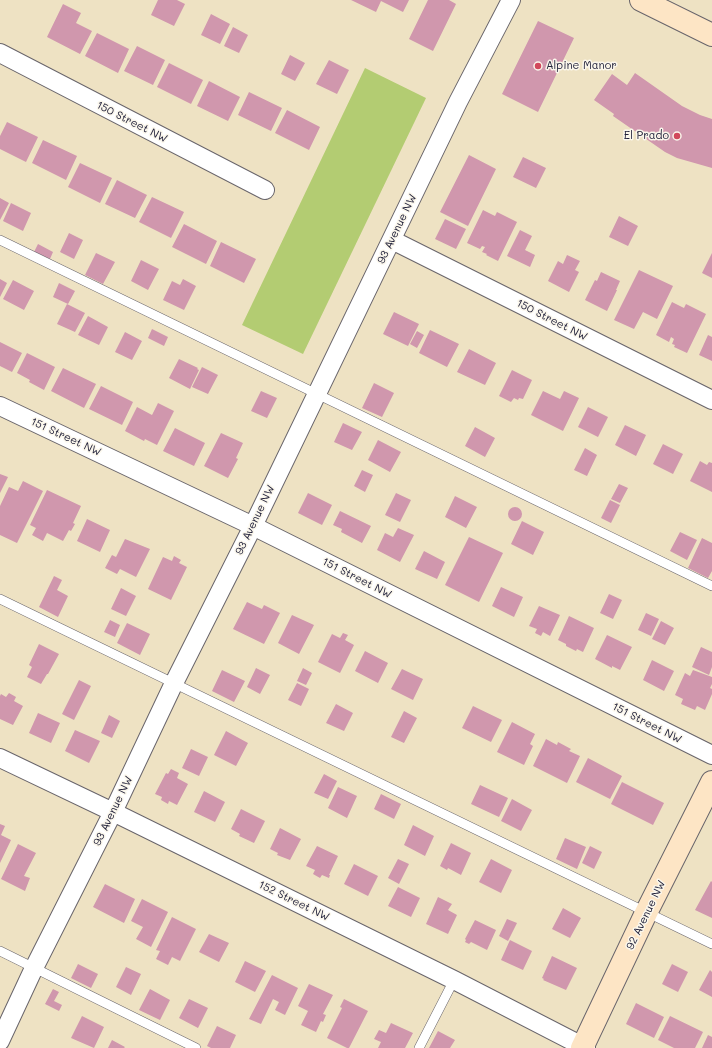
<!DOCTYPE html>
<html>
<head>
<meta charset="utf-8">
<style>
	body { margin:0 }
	canvas { display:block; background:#eee2c3 }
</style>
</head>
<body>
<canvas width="712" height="1048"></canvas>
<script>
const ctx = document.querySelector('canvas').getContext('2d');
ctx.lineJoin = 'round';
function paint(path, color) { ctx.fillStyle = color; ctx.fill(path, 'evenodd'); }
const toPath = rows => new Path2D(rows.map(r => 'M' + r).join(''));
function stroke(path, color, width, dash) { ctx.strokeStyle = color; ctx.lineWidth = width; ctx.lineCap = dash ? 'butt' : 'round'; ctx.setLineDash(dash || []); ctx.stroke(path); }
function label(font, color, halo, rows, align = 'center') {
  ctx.font = font + ' Mali,sans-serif'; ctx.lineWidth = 3; ctx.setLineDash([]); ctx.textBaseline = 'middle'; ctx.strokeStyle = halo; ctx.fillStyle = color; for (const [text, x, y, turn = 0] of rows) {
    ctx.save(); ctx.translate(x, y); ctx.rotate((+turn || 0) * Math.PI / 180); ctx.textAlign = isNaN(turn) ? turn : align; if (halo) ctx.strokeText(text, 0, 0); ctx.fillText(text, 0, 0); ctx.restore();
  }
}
paint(toPath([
	[365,68,426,98,303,354,242,325]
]), '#b3cc72');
paint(toPath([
	[158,0,177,0,185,4,174,26,151,15],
	[351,0,409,0,403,12,381,1,376,12],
	[428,0,449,0,456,4,433,51,409,39],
	[63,4,81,13,76,23,92,31,80,54,47,37],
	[211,14,230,24,220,44,201,35],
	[538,21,574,38,538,112,502,94],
	[233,27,248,35,239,53,224,46],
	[97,33,129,49,118,73,85,56],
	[137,46,165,60,153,85,124,71],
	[290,55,305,63,295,81,281,74],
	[329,60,349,70,337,94,316,84],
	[169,63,203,80,191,104,157,87],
	[635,73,682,106,700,115,712,119,712,168,677,158,665,152,613,116,614,114,594,100,612,74,627,85],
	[209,81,240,97,228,121,197,106],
	[249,92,282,108,271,131,238,115],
	[287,110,320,127,309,150,275,133],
	[7,122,38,137,26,162,0,149,0,136],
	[43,140,77,156,66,180,32,163],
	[469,155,496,169,468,226,440,212],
	[523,157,546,168,536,188,513,177],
	[80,163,112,178,100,203,68,187],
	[117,180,147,195,135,218,105,204],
	[152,197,184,212,171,238,139,222],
	[0,198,9,203,0,220],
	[11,203,31,213,23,231,3,221],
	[483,210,495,216,497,212,517,222,498,261,486,255,487,254,482,252,485,247,482,246,480,249,467,243],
	[619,216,638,226,628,246,609,237],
	[445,219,466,229,456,249,435,239],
	[184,224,217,241,206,264,172,247],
	[520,230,532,236,525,250,535,255,530,267,507,256],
	[69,233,83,240,74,259,60,252],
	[221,242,256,259,244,283,210,266],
	[38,244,53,252,50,259,34,252],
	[96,253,115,262,103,284,85,275],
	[712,253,712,278,702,273],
	[567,255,580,261,575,270,579,272,569,292,548,281,558,261,563,264],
	[141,260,159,269,148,290,131,281],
	[639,270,673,286,657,319,643,312,634,329,614,320],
	[601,272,620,281,616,290,617,290,607,311,585,300,595,280,597,281],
	[0,279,7,283,0,297],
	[183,279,196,286,184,310,163,300,172,281,180,285],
	[13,280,34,291,24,310,3,299],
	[59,283,75,291,68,304,53,297],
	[672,302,684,308,686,304,706,314,687,353,674,347,675,345,672,344,674,339,671,337,669,342,656,335],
	[67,304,85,313,75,332,57,324],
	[394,312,419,324,408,346,383,334],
	[88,316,108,327,99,345,78,335],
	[152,329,168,337,164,346,148,338],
	[430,330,459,344,447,367,419,353],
	[417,331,424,335,417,348,410,344],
	[125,332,142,341,132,360,115,352],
	[708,335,712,337,712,361,699,355],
	[0,342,22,353,12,372,0,366],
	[469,349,496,363,485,385,457,372],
	[27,353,55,367,44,390,29,382,30,380,17,373],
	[179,359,198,368,197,369,199,370,190,389,169,378],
	[202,367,218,375,208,394,192,387],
	[63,368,96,384,84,408,51,391],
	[512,370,532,380,523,399,519,398,518,400,514,398,511,402,499,396],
	[374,383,394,393,382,417,362,408],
	[101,386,133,402,122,425,89,409],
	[261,391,277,398,267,418,251,411],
	[543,391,560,399,564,391,579,398,563,431,531,415],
	[158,403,174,411,157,445,145,439,144,441,125,431,137,407,152,415],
	[588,407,608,417,598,437,578,427],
	[343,423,362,432,352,450,334,442],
	[625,425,646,435,636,456,615,445],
	[475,427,495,438,485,457,465,446],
	[175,428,205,443,194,466,163,451],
	[221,433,243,443,236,458,238,459,228,478,204,466],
	[378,440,401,452,390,472,368,460],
	[663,444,683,454,673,474,653,464],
	[585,448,597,455,587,476,574,470],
	[700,461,707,465,709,462,712,463,712,492,690,481],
	[362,470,373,475,365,492,354,486],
	[0,474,8,477,0,493],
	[23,481,43,491,17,543,0,535,0,506,9,487,18,491],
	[619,484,628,488,620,503,611,499],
	[47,490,81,506,73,523,75,524,71,531,69,530,63,541,47,533,43,541,32,535,36,528,30,525],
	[308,493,332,505,322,525,298,513],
	[396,493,411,500,400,522,385,515],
	[455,496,477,507,466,528,445,517],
	[610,500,620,505,611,523,601,518],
	'508 514a7 7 0 1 1 14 0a7 7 0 1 1-14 0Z',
	[340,511,371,526,362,543,341,532,342,529,333,525],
	[87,519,110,530,100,552,77,541],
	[522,521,544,532,533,555,511,544],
	[398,528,414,535,400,562,377,550,385,533,393,537],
	[680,532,697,540,687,560,670,551],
	[469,537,503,553,479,602,445,585],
	[702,538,712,543,712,571,708,578,688,568],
	[125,539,150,549,136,577,120,569,117,574,105,568,112,555,116,557],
	[424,551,445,562,437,579,415,569],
	[174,556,181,560,179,563,187,567,171,600,148,589,163,557,172,561],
	[54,576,62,580,57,590,68,596,58,617,39,607],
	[501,587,523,597,514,617,492,606],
	[121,588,136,596,126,616,111,609],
	[609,594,622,600,613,619,600,613],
	[247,602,262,609,264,605,280,613,264,644,233,629],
	[539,606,560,615,550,636,543,632,541,636,535,633,537,629,529,626],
	[646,613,659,619,651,636,638,630],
	[292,615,314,625,299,654,278,643],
	[569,616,594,628,583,652,577,649,576,651,566,646,566,644,558,640],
	[110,620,120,625,115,637,104,632],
	[661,621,674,628,665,645,652,639],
	[127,623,150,634,140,655,117,643],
	[343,633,348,635,345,640,354,645,340,673,318,662,332,634,340,638],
	[607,635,632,647,620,670,612,666,612,668,595,659],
	[39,644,59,654,48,674,47,674,41,684,27,677,32,667,29,665],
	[701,647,712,652,712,667,709,675,692,667],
	[365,651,388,663,378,683,355,671],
	[652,660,674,671,664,691,643,680],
	[256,668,270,675,260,694,247,687],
	[303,668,312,673,306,685,297,681],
	[402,669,423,679,413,700,391,689],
	[222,670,245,681,234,702,212,691],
	[693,670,712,677,712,684,710,688,712,689,712,694,705,710,697,706,695,710,681,704,683,699,675,695,685,673,690,676],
	[79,680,91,686,74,720,62,714],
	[297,683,309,689,301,706,288,700],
	[9,693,16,697,14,701,23,706,13,725,0,719,0,696,1,694,6,697],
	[336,704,353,713,344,731,326,723],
	[473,706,502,720,491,742,462,728],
	[404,711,417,718,404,743,391,737],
	[38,713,60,723,51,743,29,733],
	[109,715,120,721,112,738,101,733],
	[512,722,535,734,530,744,533,746,524,765,497,752],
	[75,730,100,741,89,763,65,751],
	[226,731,248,743,236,766,214,755],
	[546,739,557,745,558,742,571,749,569,751,580,756,567,783,533,766],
	[191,749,208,757,199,776,182,768],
	[588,758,622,776,610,799,576,782],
	[171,769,179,773,177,778,188,784,177,805,169,801,168,804,161,800,162,797,155,794,166,773,168,774],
	[324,774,337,781,328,799,314,793],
	[622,782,664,803,653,825,611,804],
	[480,785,508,798,499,817,471,804],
	[338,787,357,796,347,818,328,808],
	[204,791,225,802,215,822,194,812],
	[381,794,401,804,394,819,374,809],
	[512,799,532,810,521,831,501,821],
	[241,809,265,821,254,843,239,836,240,834,231,829],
	[0,824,5,826,1,835,11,840,0,863],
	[413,825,434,836,425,856,404,845],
	[280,828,301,839,290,860,277,855,278,853,270,849],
	[565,838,586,847,577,869,556,859],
	[451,843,471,853,461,875,448,868,447,870,440,866],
	[18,844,36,853,24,876,30,878,25,891,1,879],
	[317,846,338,856,329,875,330,875,329,878,322,875,320,878,313,874,315,870,306,866],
	[590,846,602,852,594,869,582,863],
	[398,859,409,864,399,884,388,878],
	[491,859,512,870,501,893,479,882],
	[354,864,378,876,368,896,344,884],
	[711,881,712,882,712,918,695,910],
	[105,884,135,899,124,923,93,907],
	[398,887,420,898,411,917,388,906],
	[438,897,452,904,448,910,457,915,448,934,426,924],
	[142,899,168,912,151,947,136,939,143,927,131,921],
	[563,908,581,918,570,938,552,929],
	[172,917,196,929,180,961,172,957,168,965,156,959,160,951,156,950],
	[507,919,517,923,508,941,499,936],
	[475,920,496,930,487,950,471,942,469,944,465,942,466,940,465,939],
	[209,934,229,943,219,962,199,952],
	[510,940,532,951,523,970,501,960],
	[552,956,577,968,566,990,543,980,544,979,542,978],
	[245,961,266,971,255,992,235,982],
	[78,964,98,974,91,988,71,978],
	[672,964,688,972,678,992,662,984],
	[126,967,141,974,131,995,116,987],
	[710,970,712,972,712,997,699,990],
	[272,975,298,988,285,1015,275,1010,279,1002,273,999,261,1024,249,1019],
	[309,984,333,995,323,1014,326,1015,323,1022,321,1021,316,1032,301,1025,308,1011,298,1006],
	[53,989,59,992,54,1001,62,1005,59,1011,45,1004],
	[150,989,170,1000,160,1020,139,1010],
	[189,999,208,1008,198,1028,179,1018],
	[344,999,368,1011,349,1048,347,1048,327,1038,342,1008,340,1007],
	[636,1003,664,1017,654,1038,626,1024],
	[82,1016,104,1027,94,1048,71,1038],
	[670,1016,703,1032,695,1048,674,1048,658,1040],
	[391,1023,413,1033,405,1048,378,1048,381,1042,374,1039,379,1030,386,1033],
	[217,1026,236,1035,230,1048,211,1048,207,1046],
	[438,1031,455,1040,450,1048,429,1048],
	[708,1035,712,1037,712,1048,702,1048],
	[112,1040,125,1047,124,1048,108,1048]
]), '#d097ad');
const lane = toPath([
	[0,240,712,586],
	[0,599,712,944],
	[0,951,196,1048],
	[419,1048,454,980]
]);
const street = toPath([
	[0,53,265,190],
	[392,240,712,400],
	[0,406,253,526,712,755],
	[0,758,113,812,454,980,586,1048],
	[0,1041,34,968,113,812,174,683,253,526,458,102,511,0]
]);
const secondary = toPath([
	[641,0,712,35],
	[582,1048,647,911,712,782]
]);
stroke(lane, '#69656b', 10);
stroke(street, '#69656b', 20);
stroke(secondary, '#69656b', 24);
stroke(lane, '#fff', 9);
stroke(street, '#fff', 18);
stroke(secondary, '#fde5c5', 22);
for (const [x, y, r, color] of [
	[538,66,4,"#d1495b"],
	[677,136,4,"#d1495b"]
]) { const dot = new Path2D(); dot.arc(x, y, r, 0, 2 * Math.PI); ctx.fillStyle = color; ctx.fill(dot); stroke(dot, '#fbf7ec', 1.5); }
label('11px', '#22223b', '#fbf7ec', [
	["Alpine Manor",546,66],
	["El Prado",669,136,"right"]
], 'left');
label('11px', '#22223b', '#fbf7ec', [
	["150 Street NW",132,122,27],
	["93 Avenue NW",397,229,-64],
	["150 Street NW",552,320,27],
	["151 Street NW",66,437,25],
	["93 Avenue NW",255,520,-64],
	["151 Street NW",357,578,27],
	["151 Street NW",647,723,27],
	["93 Avenue NW",113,811,-64],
	["152 Street NW",294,901,26],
	["92 Avenue NW",646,915,-64]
]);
</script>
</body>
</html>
